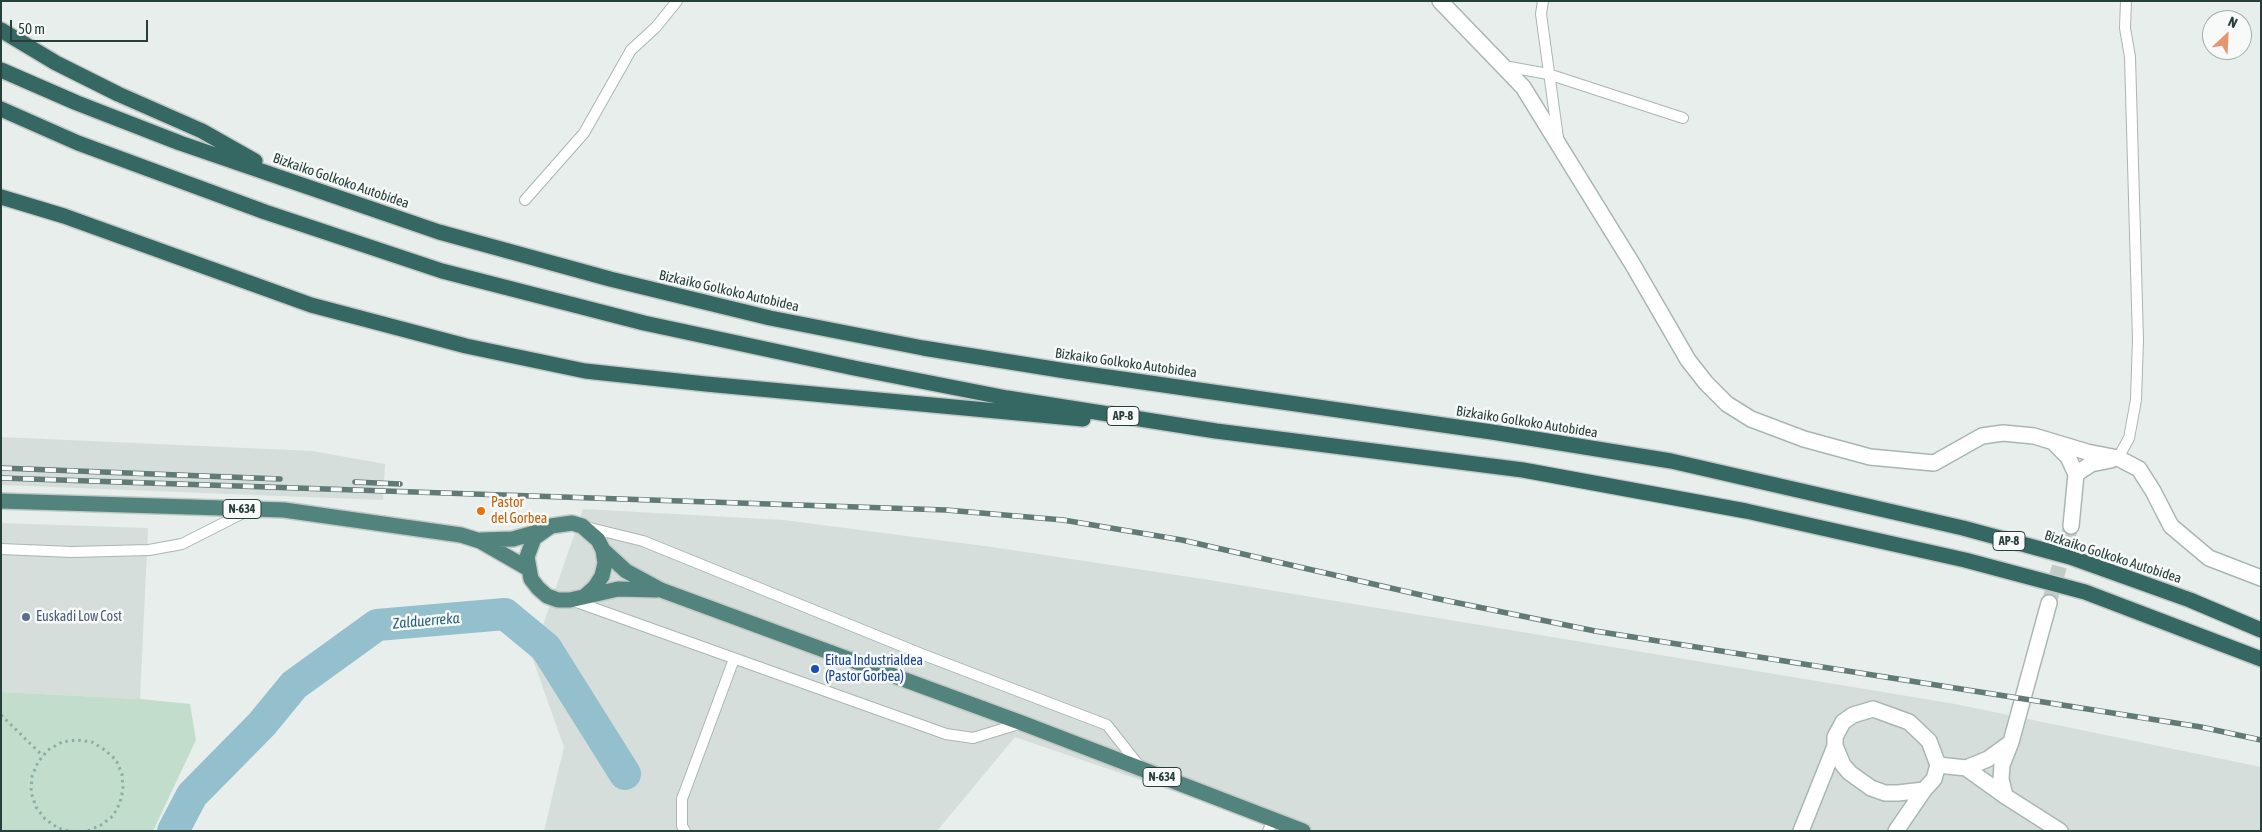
<!DOCTYPE html>
<html>
<head>
<meta charset="utf-8">
<style>
	body { margin:0 }
	#map { position:relative; width:2262px; height:832px; overflow:hidden; background:#e7eeeb; font-family:"Asap Condensed",sans-serif }
	canvas { display:block }
	.frame { position:absolute; inset:0; border:2px solid #273f3b; pointer-events:none }
	.north { position:absolute; left:2202px; top:10px; width:50px; height:50px; box-sizing:border-box; background:#f7faf9; border:1px solid #a4afad; border-radius:50%; rotate:25deg; font-size:14px; font-weight:700; line-height:20px; text-align:center; color:#273f3b }
	.north::after { content:''; display:block; margin:auto; width:18px; height:22px; background:#e6966d; clip-path:polygon(50% 0,100% 100%,50% 72%,0 100%) }
	.scale { position:absolute; left:10px; top:20px; width:138px; height:22px; box-sizing:border-box; border:2px solid #273f3b; border-top:0; padding-left:6px; font-size:15px; line-height:18px; white-space:nowrap; color:#273f3b; -webkit-text-stroke:4px #f7faf9; paint-order:stroke }
</style>
</head>
<body>
<div id="map">
<canvas width="2262" height="832"></canvas>
<div class="frame"></div>
<div class="north">N</div>
<div class="scale">50 m</div>
</div>
<script>
const ctx = document.querySelector('canvas').getContext('2d');
ctx.lineJoin = 'round';
function paint(path, color) { ctx.fillStyle = color; ctx.fill(path, 'evenodd'); }
const toPath = rows => new Path2D(rows.map(r => 'M' + r).join(''));
function stroke(path, color, width, dash) { ctx.strokeStyle = color; ctx.lineWidth = width; ctx.lineCap = dash ? 'butt' : 'round'; ctx.setLineDash(dash || []); ctx.stroke(path); }
function label(font, color, halo, rows, align = 'center') {
  ctx.font = font + ' "Asap Condensed",sans-serif'; ctx.lineWidth = 5; ctx.setLineDash([]); ctx.textBaseline = 'middle'; ctx.strokeStyle = halo; ctx.fillStyle = color; for (const [text, x, y, turn = 0] of rows) {
    ctx.save(); ctx.translate(x, y); ctx.rotate((+turn || 0) * Math.PI / 180); ctx.textAlign = isNaN(turn) ? turn : align; if (halo) ctx.strokeText(text, 0, 0); ctx.fillText(text, 0, 0); ctx.restore();
  }
}
paint(toPath([
	[1,437,312,451,385,464,383,500,1,485],
	[583,509,783,520,992,547,1203,579,1955,704,2261,767,2261,831,1282,831,1251,818,1015,737,937,831,544,831,564,747,532,657],
	[1,523,148,528,140,699,1,692]
]), '#d5deda');
paint(toPath([
	[1,692,140,699,190,704,196,740,153,831,1,831]
]), '#c2ddcc');
stroke(toPath([
	[173,831,192,795,262,724,294,685,377,625,505,614,546,648,625,774]
]), '#94bfcd', 32);
stroke(toPath([
	[2049,603,2071,526]
]), '#c1cbc8', 15, [15, 8]);
const service = toPath([
	[1543,1,1541,14,1558,138],
	[1504,66,1548,74,1683,118],
	[525,200,584,133,631,50,656,27,677,1],
	[2118,458,2129,438,2136,400,2138,340,2130,57,2125,28,2126,1],
	[586,527,643,541,924,655,1107,725,1141,768],
	[1,549,72,552,149,550,182,544,249,510],
	[571,600,946,734,973,738,1022,723],
	[685,831,682,826,682,799,734,659],
	[1268,831,1273,820]
]);
const minor = toPath([
	[1440,1,1523,87,1633,265,1688,360,1706,383,1727,404,1751,419,1804,439,1870,457,1934,463,1982,436,2003,433,2034,436,2087,452,2118,458,2139,469,2153,491,2171,526,2209,558,2261,578],
	[2055,444,2068,457,2076,474,2071,526],
	[2076,474,2091,464,2111,460],
	[1873,709,1909,722,1929,741,1938,765,1934,779,1924,790,1898,793,1885,793,1871,788,1850,773,1843,765,1835,746,1835,737,1843,722,1853,715,1873,709],
	[1938,765,1966,768,2005,796,2060,831],
	[1966,768,1988,759,2010,743],
	[2005,796,2001,779,2002,765,2011,742,2049,603],
	[1801,831,1835,746],
	[1896,831,1924,790]
]);
const trunk = toPath([
	[1,501,284,510,461,535,480,541,527,568],
	[481,540,513,539,541,531],
	[603,550,626,571,661,590,1022,723,1303,831],
	[585,596,595,587,602,576,605,563,603,550,598,540,582,526,572,523,551,526,534,538,527,557,531,579,538,588,547,596,558,600,570,600,618,589,657,590]
]);
const motorway = toPath([
	[1,30,56,63,118,94,202,131,255,161],
	[1,70,77,103,180,143,439,232,610,279,770,318,923,348,1066,371,1492,432,1671,461,1963,528,2070,557,2190,600,2261,630],
	[1,109,78,143,265,212,442,271,644,323,854,368,1007,398,1216,431,1523,470,1746,511,1965,560,2085,592,2261,659],
	[1,197,64,216,311,305,466,346,585,371,706,384,1083,419]
]);
stroke(service, '#aab6b3', 12);
stroke(minor, '#aab6b3', 18);
stroke(trunk, '#c3c9c8', 18);
stroke(motorway, '#c3c9c8', 18);
stroke(toPath([
	[1,715,43,756],
	[68,831,58,828,45,819,36,807,31,792,32,776,38,762,48,750,62,742,77,740,92,742,105,750,116,760,122,774,123,789,120,803,113,816,101,825,88,831]
]), '#8aaea6', 3, [2.5, 4]);
stroke(service, '#fff', 10);
stroke(minor, '#fff', 15);
stroke(trunk, '#52847d', 15);
stroke(motorway, '#356863', 15);
const rail = toPath([
	[1,468,280,479],
	[1,478,946,510,1063,520,1182,540,1434,598,1595,631,2201,727,2261,740],
	[355,482,400,484]
]);
stroke(rail, '#627a76', 5.5);
stroke(rail, '#f7faf9', 4, [11]);
for (const [x, y, r, color] of [
	[481,511,5,"#e8710a"],
	[26,617,5,"#5c6f8a"],
	[815,669,5,"#1a4fb4"]
]) { const dot = new Path2D(); dot.arc(x, y, r, 0, 2 * Math.PI); ctx.fillStyle = color; ctx.fill(dot); stroke(dot, '#f7faf9', 2); }
for (const [x, y, w] of [
	[1123,416,32],
	[242,509,38],
	[2009,541,32],
	[1162,777,38]
]) { const box = new Path2D(); box.roundRect(x - w / 2, y - 9.5, w, 19, 4); ctx.fillStyle = '#f7faf9'; ctx.fill(box); stroke(box, '#273f3b', 1); }
label('bold 12px', '#273f3b', null, [
	["AP-8",1123,416],
	["N-634",242,509],
	["AP-8",2009,541],
	["N-634",1162,777]
]);
label('14px', '#273f3b', '#f7faf9', [
	["Bizkaiko Golkoko Autobidea",341,181,19],
	["Bizkaiko Golkoko Autobidea",729,291,13],
	["Bizkaiko Golkoko Autobidea",1126,363,8],
	["Bizkaiko Golkoko Autobidea",1527,422,9],
	["Bizkaiko Golkoko Autobidea",2113,557,18]
]);
label('14px', '#c56008', '#f7faf9', [
	["Pastor",491,503],
	["del Gorbea",491,519]
], 'left');
label('14px', '#4e5e75', '#f7faf9', [
	["Euskadi Low Cost",36,617]
], 'left');
label('14px', '#164399', '#f7faf9', [
	["Eitua Industrialdea",825,661],
	["(Pastor Gorbea)",825,677]
], 'left');
label('italic 15px', '#266176', '#f7faf9', [
	["Zalduerreka",426,621,-5]
]);
</script>
</body>
</html>
